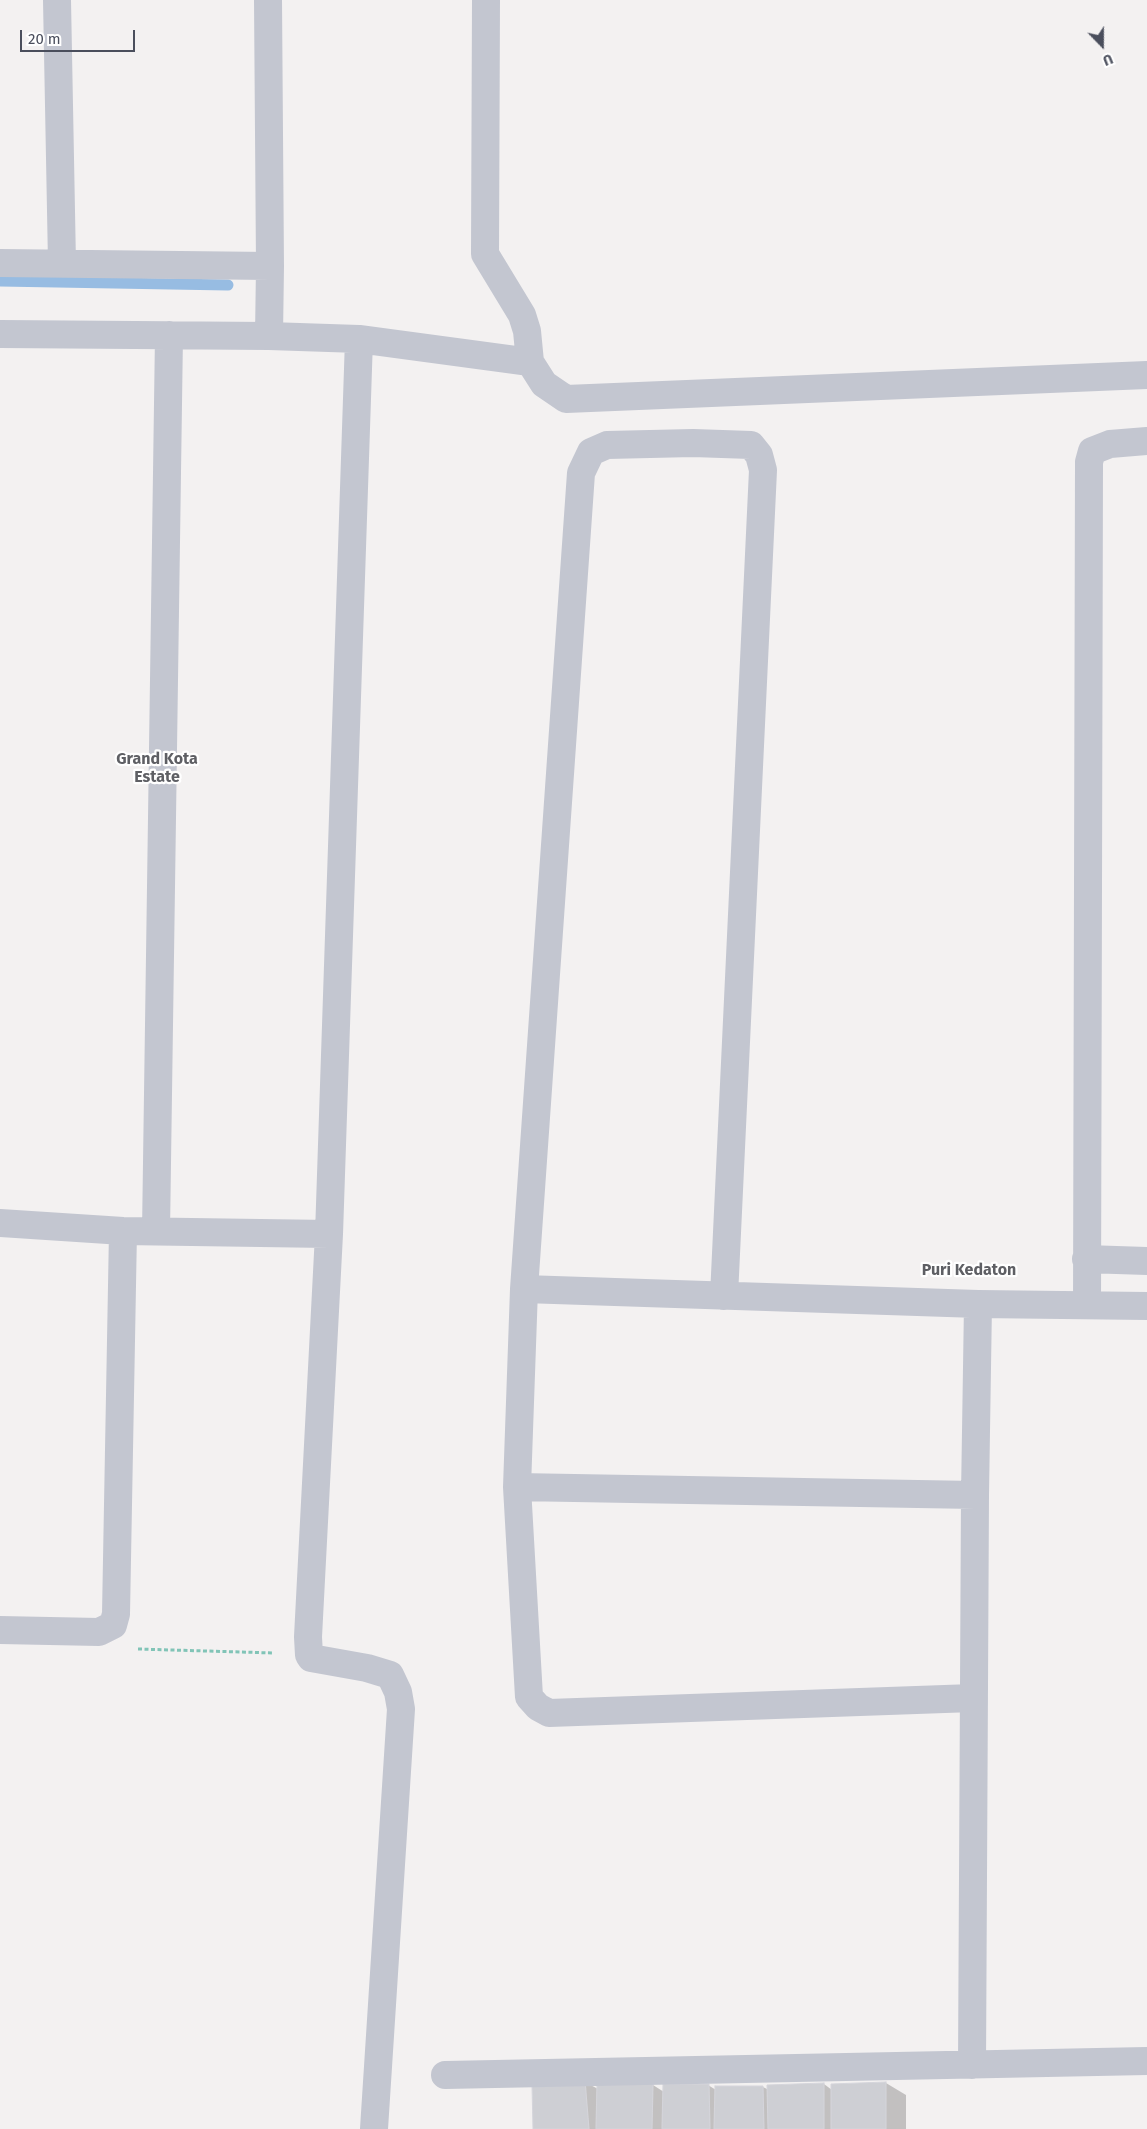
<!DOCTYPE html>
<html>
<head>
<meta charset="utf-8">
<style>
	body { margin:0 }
	#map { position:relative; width:1147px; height:2129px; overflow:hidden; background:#f3f1f1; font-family:"Fira Sans",sans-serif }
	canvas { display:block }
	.north { position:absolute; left:1077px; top:20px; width:50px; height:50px; -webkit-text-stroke:4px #fff; paint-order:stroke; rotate:158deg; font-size:14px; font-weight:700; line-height:20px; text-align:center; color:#4a4e5c }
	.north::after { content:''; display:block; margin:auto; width:18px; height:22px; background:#4a4e5c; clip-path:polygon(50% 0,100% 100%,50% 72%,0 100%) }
	.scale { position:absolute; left:20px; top:30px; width:115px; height:22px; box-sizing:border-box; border:2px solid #4a4e5c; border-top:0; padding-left:6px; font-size:15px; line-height:18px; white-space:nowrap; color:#4a4e5c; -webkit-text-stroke:4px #fff; paint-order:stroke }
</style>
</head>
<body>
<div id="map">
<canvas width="1147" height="2129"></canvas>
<div class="north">U</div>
<div class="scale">20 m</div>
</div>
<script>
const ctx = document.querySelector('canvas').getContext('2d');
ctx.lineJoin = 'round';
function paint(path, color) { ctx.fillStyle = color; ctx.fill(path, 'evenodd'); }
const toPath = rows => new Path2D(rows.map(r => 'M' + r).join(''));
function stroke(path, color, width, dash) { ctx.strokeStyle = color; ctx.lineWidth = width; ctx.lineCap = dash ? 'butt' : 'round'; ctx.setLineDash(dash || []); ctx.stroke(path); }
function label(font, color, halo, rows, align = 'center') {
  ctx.font = font + ' "Fira Sans",sans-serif'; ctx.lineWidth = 4.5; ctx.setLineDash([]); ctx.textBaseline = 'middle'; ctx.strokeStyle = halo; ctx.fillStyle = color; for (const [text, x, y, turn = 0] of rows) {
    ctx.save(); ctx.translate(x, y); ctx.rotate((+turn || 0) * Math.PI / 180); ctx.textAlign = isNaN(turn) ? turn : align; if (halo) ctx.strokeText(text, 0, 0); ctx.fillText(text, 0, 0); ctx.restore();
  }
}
paint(toPath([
	[585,2082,598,2089,653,2085,664,2092,708,2085,716,2090,763,2087,769,2090,824,2084,832,2090,886,2083,906,2095,906,2129,535,2129]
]), '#0003');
stroke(toPath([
	[0,281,228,285]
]), '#97bce2', 11);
const building = toPath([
	[585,2080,589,2129,533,2129,532,2085,585,2080],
	[886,2082,886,2129,831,2129,831,2084,886,2082],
	[597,2083,653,2084,652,2129,596,2129,597,2083],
	[824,2083,824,2129,768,2129,767,2085,824,2083],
	[663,2084,709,2084,710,2129,662,2129,663,2084],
	[715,2086,763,2086,764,2129,714,2129,715,2086]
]);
paint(building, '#cecfd4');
stroke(building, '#d5d5db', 1);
stroke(toPath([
	[138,1649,274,1653]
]), '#81c4b7', 3, [4, 2.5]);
stroke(toPath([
	[57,0,62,263],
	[268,0,270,266,269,336],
	[486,0,485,254,522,315,527,331,530,362],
	[0,263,270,266],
	[0,334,269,336,359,339,530,362,544,384,566,399,1147,375],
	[359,339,329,1234,308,1637,309,1655,311,1658,367,1668,390,1675,398,1692,401,1709,374,2129],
	[0,1223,123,1231,329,1234],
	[156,1231,169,335],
	[1086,1259,1147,1261],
	[524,1289,978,1304,1147,1306],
	[724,1296,763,470,759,455,751,445,693,443,607,445,591,452,581,473,524,1289,517,1487,529,1697,538,1707,549,1713,973,1698],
	[1087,1305,1089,462,1092,451,1110,444,1147,441],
	[517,1487,975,1495],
	[0,1630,99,1632,113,1625,116,1614,123,1231],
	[972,2065,975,1495,978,1304],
	[445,2075,1147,2061]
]), '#c3c6d0', 28);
label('bold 16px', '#5e5f64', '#fff', [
	["Grand Kota",157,760],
	["Estate",157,778],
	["Puri Kedaton",969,1271]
]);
</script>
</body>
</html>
